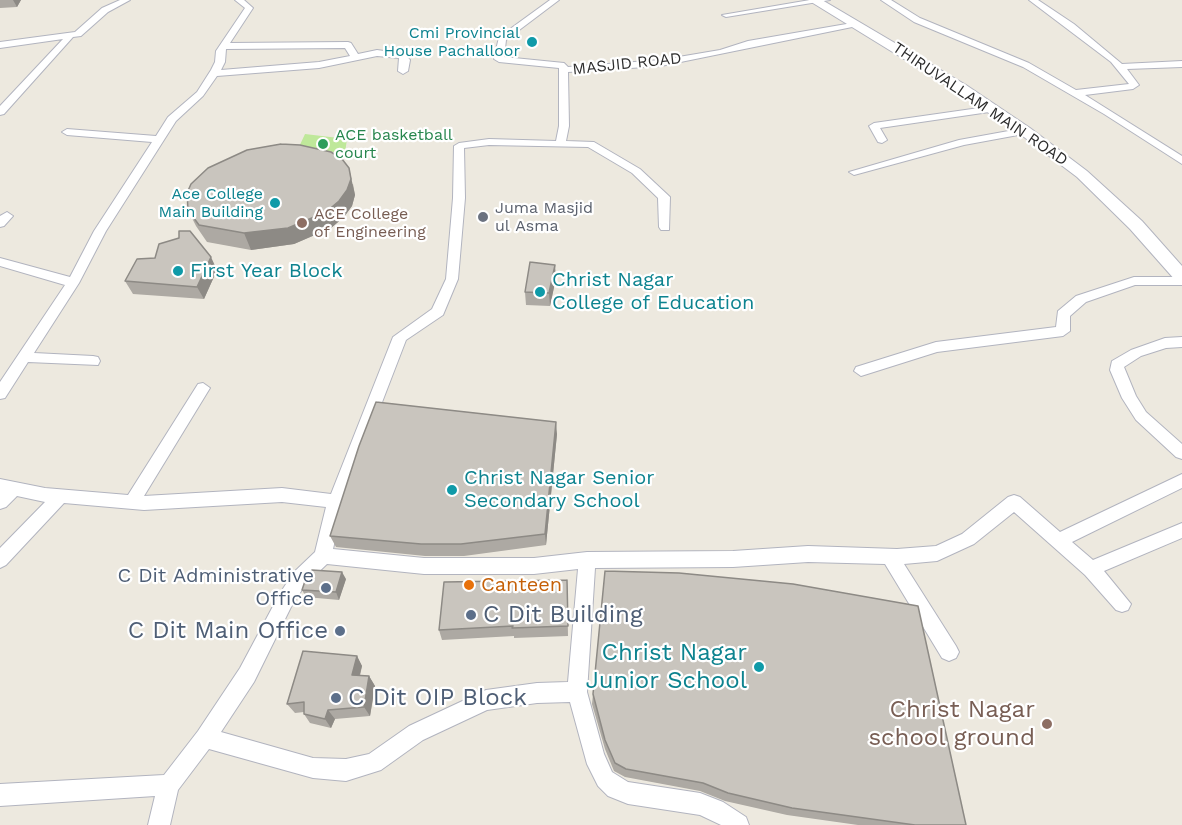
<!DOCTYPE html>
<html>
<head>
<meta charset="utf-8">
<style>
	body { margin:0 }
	canvas { display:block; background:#ede9df }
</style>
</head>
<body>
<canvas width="1182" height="825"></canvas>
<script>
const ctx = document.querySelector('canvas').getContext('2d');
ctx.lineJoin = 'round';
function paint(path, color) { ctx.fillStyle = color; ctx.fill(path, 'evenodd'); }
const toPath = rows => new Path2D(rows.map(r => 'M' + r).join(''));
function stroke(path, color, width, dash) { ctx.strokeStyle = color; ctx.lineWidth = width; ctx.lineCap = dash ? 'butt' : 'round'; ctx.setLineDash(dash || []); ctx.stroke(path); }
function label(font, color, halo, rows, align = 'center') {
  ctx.font = font + ' "Work Sans",sans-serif'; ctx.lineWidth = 4.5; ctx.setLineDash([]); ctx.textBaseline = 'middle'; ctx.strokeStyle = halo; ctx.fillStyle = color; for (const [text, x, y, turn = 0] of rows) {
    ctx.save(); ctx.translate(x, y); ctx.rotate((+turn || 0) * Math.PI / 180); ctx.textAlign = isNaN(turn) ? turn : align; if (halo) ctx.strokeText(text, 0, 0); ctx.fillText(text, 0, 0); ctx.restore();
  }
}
paint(toPath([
	[305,134,347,139,345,153,298,149]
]), '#bfe89a');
const minor = toPath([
	[120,0,130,0,108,12,81,36,73,37,4,114,0,115,0,106,63,39,0,48,0,42,75,32,102,8,120,0],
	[235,0,244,0,253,8,230,43,348,42,351,43,358,54,377,50,405,54,410,60,408,71,403,74,398,71,399,58,377,56,319,68,217,76,203,96,176,121,106,231,79,283,34,353,93,356,98,357,100,361,98,365,28,362,5,398,0,399,0,382,65,285,0,266,0,258,70,277,94,231,152,142,67,135,62,132,67,129,156,136,168,117,197,92,211,70,215,62,216,51,245,8,235,0],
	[345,48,350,56,319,62,221,70,225,62,226,49,345,48],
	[550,0,559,0,506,40,504,57,564,63,568,67,661,60,720,50,748,41,858,22,862,25,661,66,568,72,569,126,566,141,594,142,640,169,670,197,669,230,661,230,659,227,658,198,632,173,588,147,489,145,464,148,465,198,458,279,443,315,406,340,344,501,333,549,424,558,534,558,587,552,733,551,808,546,897,549,936,546,962,534,1008,497,1014,495,1020,497,1060,532,1182,474,1182,488,1072,542,1093,560,1182,523,1182,538,1104,571,1131,604,1128,610,1122,612,1116,610,1085,575,1014,512,974,544,937,561,904,564,956,646,959,652,956,658,949,661,942,658,885,564,808,562,733,567,595,568,587,692,604,754,612,772,628,782,700,793,723,802,746,817,749,825,721,825,700,815,628,804,608,796,598,786,587,764,570,702,537,703,487,710,423,740,381,770,346,781,313,778,209,749,178,790,170,825,148,825,155,796,0,806,0,784,164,775,198,731,240,668,279,595,293,573,315,552,326,507,282,502,144,510,64,503,6,565,0,568,0,548,45,502,17,496,6,507,0,509,0,479,45,488,128,495,198,384,203,383,210,388,144,496,282,488,331,494,393,337,432,309,446,279,453,198,454,146,459,143,489,139,556,141,559,126,559,68,499,62,494,59,499,37,550,0],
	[327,564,424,574,534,574,578,569,568,682,537,683,486,690,409,726,369,754,346,759,313,758,221,732,254,682,291,607,305,585,327,564],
	[810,0,830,0,726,17,722,15,810,0],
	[881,0,891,0,920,18,1029,63,1076,90,1129,84,1111,62,1029,0,1038,0,1074,24,1122,64,1182,61,1182,67,1127,69,1139,85,1133,89,1085,95,1182,156,1182,164,1104,114,1023,67,914,22,881,0],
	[993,106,998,109,996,111,880,128,887,140,882,143,878,142,869,126,874,123,993,106],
	[1025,128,1029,129,1029,133,964,145,854,175,849,172,959,140,1025,128],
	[7,212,13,216,4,226,0,227,0,216,7,212],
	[1134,277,1182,277,1182,285,1135,285,1086,302,1070,316,1070,331,1063,336,937,352,861,376,854,371,856,367,936,342,1056,327,1058,311,1076,296,1134,277],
	[1182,337,1182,347,1166,348,1141,356,1124,367,1136,396,1146,412,1182,444,1182,459,1176,457,1136,420,1122,398,1110,370,1112,361,1131,350,1165,338,1182,337]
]);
const secondary = toPath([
	[808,0,822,0,966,85,1030,128,1087,171,1142,221,1182,266,1182,283,1176,281,1130,229,1077,177,1020,134,956,91,808,0]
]);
stroke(minor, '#b2b4bf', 2);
stroke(secondary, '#b2b4bf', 2);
paint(minor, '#fff');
paint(secondary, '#fff');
paint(toPath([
	[0,0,21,0,17,7,0,8],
	[353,184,355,195,352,206,344,217,331,228,294,244,251,250,207,242,196,226,188,210],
	[217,270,204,299,133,294,125,281],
	[556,278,550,306,526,305,525,292],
	[557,434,546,545,464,556,425,556,336,547,330,536],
	[346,579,339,600,306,597,302,590],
	[567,580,568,636,514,638,514,636,442,640,439,630],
	[357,656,362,666,360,676,369,676,375,686,370,716,335,719,331,728,310,723,304,714,304,712,295,713,287,704],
	[593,694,966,825,858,825,787,815,725,801,700,791,625,777,614,771,605,749,592,704]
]), '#ada9a3');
paint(toPath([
	[13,0,21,0,17,7],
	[349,168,355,195,352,206,344,217,331,228,294,244,251,250,244,233],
	[211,257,217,270,204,299,197,287],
	[555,265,556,278,550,306,549,293],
	[556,422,557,434,546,545,545,534],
	[342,572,346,579,339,600,336,592],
	[357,656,362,666,357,685,352,675],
	[369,676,375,686,370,716,364,707],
	[328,710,335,719,331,728,325,719]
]), '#8d8a85');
const building = toPath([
	[281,144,300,145,331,152,342,159,349,168,351,179,347,190,339,201,326,212,288,228,244,233,199,225,188,210,187,193,191,184,208,168,247,150,281,144],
	[179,231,190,231,211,257,197,287,125,281,137,259,155,258,159,244,179,238,179,231],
	[530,262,555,265,549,293,525,292,530,262],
	[376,402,556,422,545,534,461,544,421,544,330,536,359,446,376,402],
	[312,570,342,572,336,592,302,590,307,575,312,570],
	[605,571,679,573,793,584,918,606,966,825,915,825,792,808,728,793,703,783,626,769,615,763,605,740,593,694,605,571],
	[567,580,568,626,512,628,513,626,439,630,444,582,567,580],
	[303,651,357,656,352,675,369,676,364,707,328,710,325,719,304,714,304,702,287,704,303,651]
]);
paint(building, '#c9c5be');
stroke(building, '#8d8a85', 1.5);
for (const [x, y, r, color] of [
	[532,42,6,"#0f9aa8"],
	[323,144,6,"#2e9e5b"],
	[275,203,6,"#0f9aa8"],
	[483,217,6,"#6b7280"],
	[302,223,6,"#8d6e63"],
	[178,271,6,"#0f9aa8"],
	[540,292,6,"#0f9aa8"],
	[452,490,6,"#0f9aa8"],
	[469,585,6,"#e8710a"],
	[326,588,6,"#5c6f8a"],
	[471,615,6,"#5c6f8a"],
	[340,631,6,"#5c6f8a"],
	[759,667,6,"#0f9aa8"],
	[336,698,6,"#5c6f8a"],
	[1047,724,6,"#8d6e63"]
]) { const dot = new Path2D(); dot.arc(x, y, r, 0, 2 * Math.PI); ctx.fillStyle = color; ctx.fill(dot); stroke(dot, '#fff', 2); }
label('16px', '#0d838f', '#fff', [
	["Cmi Provincial",520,33],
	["House Pachalloor",520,51],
	["Ace College",263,194],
	["Main Building",263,212]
], 'right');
label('16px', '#2c2c2c', '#fff', [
	["MASJID ROAD",627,64,-6],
	["THIRUVALLAM MAIN ROAD",980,104,34]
]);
label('16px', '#27864d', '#fff', [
	["ACE basketball",335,135],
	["court",335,153]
], 'left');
label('16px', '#5b616d', '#fff', [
	["Juma Masjid",495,208],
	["ul Asma",495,226]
], 'left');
label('16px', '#785e54', '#fff', [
	["ACE College",314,214],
	["of Engineering",314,232]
], 'left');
label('20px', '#0d838f', '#fff', [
	["First Year Block",190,271],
	["Christ Nagar",552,280],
	["College of Education",552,303],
	["Christ Nagar Senior",464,478],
	["Secondary School",464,501]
], 'left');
label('20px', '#4e5e75', '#fff', [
	["C Dit Administrative",314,576],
	["Office",314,599]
], 'right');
label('20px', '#c56008', '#fff', [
	["Canteen",481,585]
], 'left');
label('24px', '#4e5e75', '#fff', [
	["C Dit Building",483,615],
	["C Dit Main Office",328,631,"right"],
	["C Dit OIP Block",348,698]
], 'left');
label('24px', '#0d838f', '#fff', [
	["Christ Nagar",747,653],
	["Junior School",747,681]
], 'right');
label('24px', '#785e54', '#fff', [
	["Christ Nagar",1035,710],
	["school ground",1035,738]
], 'right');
</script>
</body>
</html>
